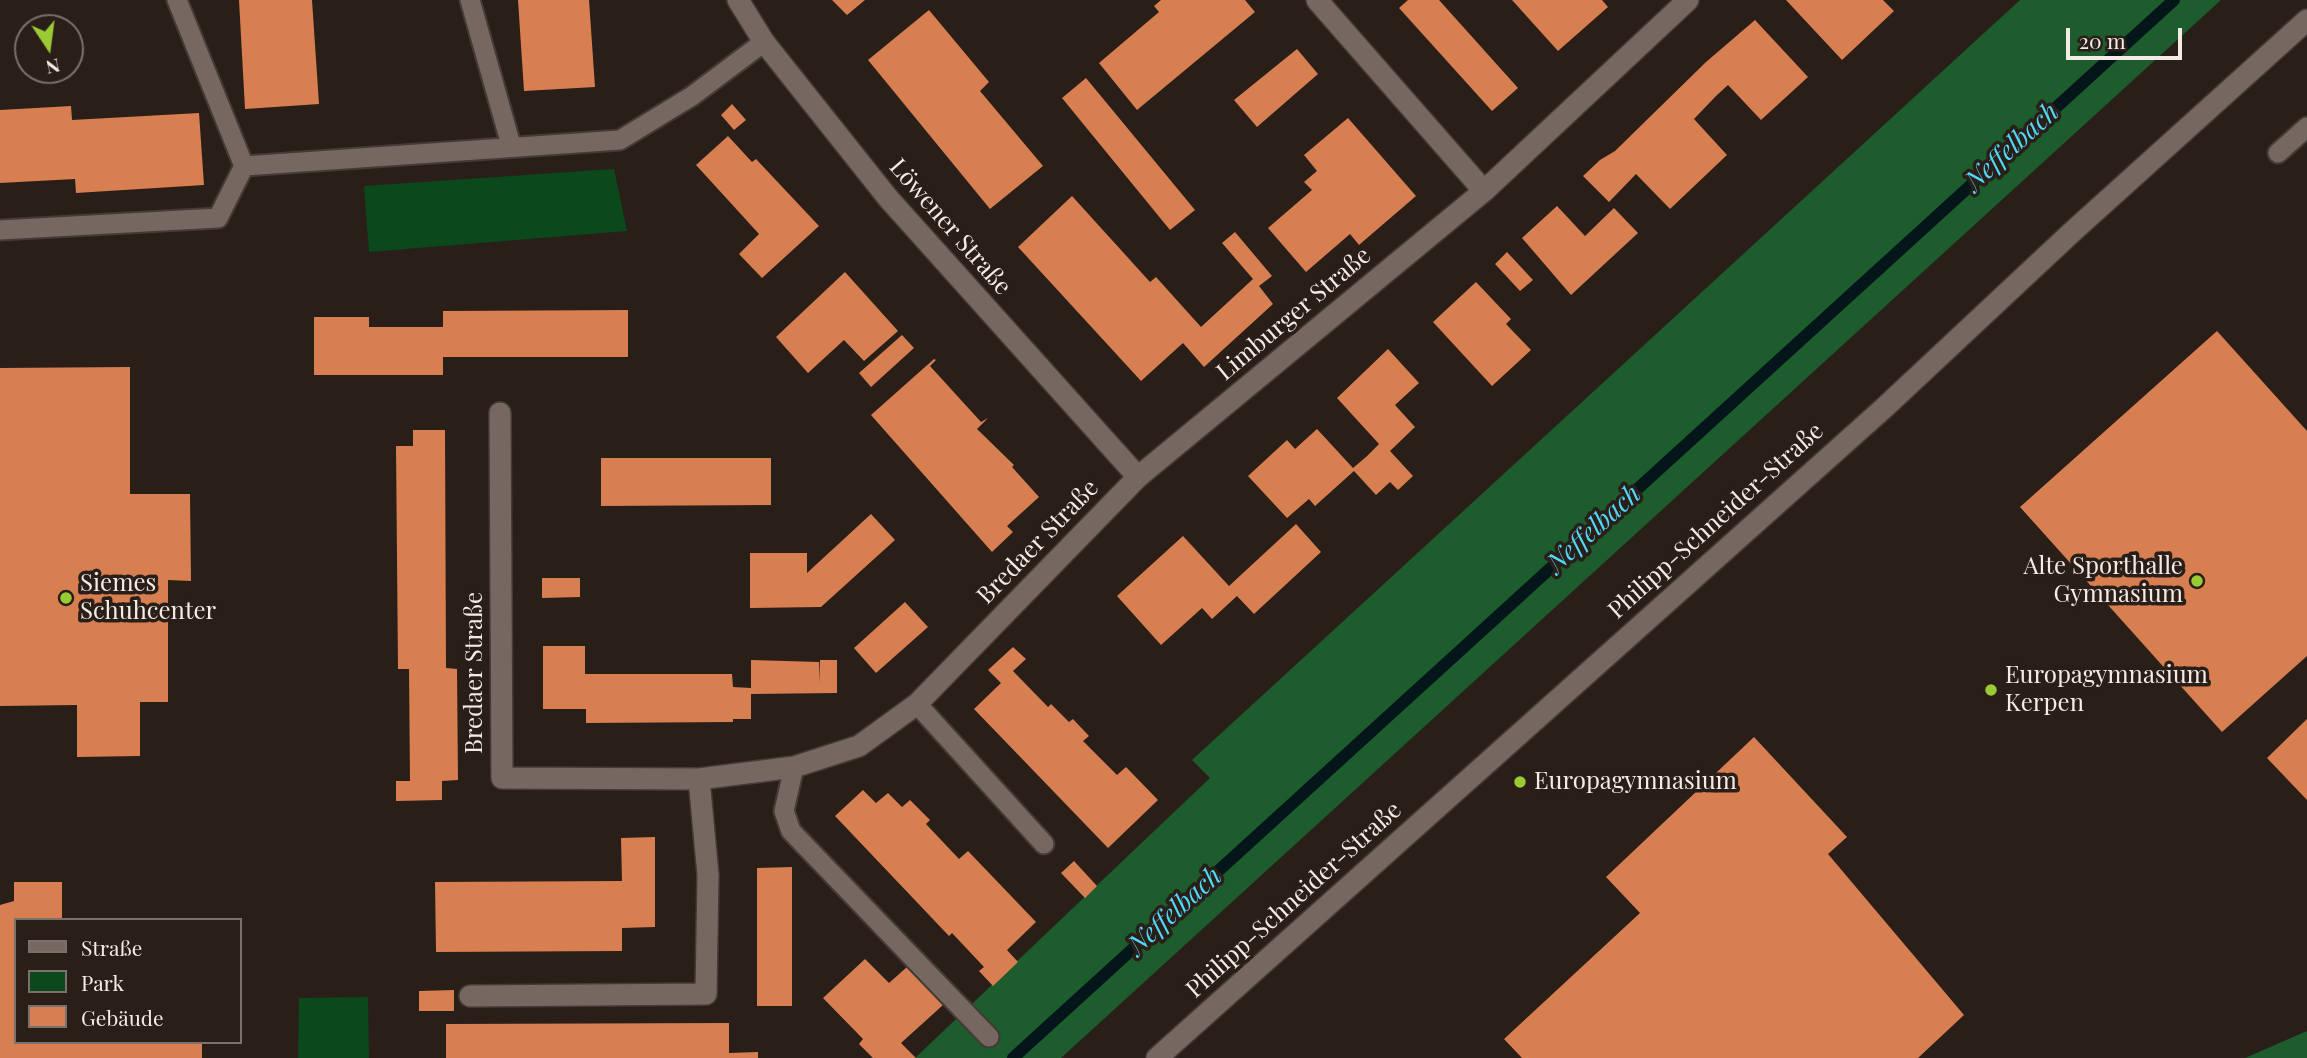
<!DOCTYPE html>
<html>
<head>
<meta charset="utf-8">
<style>
	body { margin:0 }
	#map { position:relative; width:2307px; height:1058px; overflow:hidden; background:#2a1e19; font-family:"Playfair Display",serif }
	canvas { display:block }
	.legend { position:absolute; left:14px; top:918px; width:228px; height:126px; box-sizing:border-box; background:#2a1e19; border:2px solid #7b706b; margin:0; padding:9px 12px; list-style:none; font-size:21px; color:#f4ebe7 }
	.legend li { display:flex; align-items:center; gap:14px; height:35px }
	.legend b { width:35px; border:2px solid #7b706b }
	.north { position:absolute; left:14px; top:14px; width:70px; height:70px; box-sizing:border-box; background:#2a1e19; border:2px solid #7b706b; border-radius:50%; rotate:167deg; font-size:19px; font-weight:700; line-height:28px; text-align:center; color:#f4ebe7 }
	.north::after { content:''; display:block; margin:auto; width:24px; height:32px; background:#9acb34; clip-path:polygon(50% 0,100% 100%,50% 72%,0 100%) }
	.scale { position:absolute; left:2066px; top:28px; width:116px; height:32px; box-sizing:border-box; border:4px solid #f4ebe7; border-top:0; padding-left:9px; font-size:21px; line-height:24px; white-space:nowrap; color:#f4ebe7; -webkit-text-stroke:5px #2a1e19; paint-order:stroke }
</style>
</head>
<body>
<div id="map">
<canvas width="2307" height="1058"></canvas>
<ul class="legend">
<li><b style="height:9px;background:#766761"></b>Straße</li>
<li><b style="height:19px;background:#0b481c"></b>Park</li>
<li><b style="height:19px;background:#d77f51"></b>Gebäude</li>
</ul>
<div class="north">N</div>
<div class="scale">20 m</div>
</div>
<script>
const ctx = document.querySelector('canvas').getContext('2d');
ctx.lineJoin = 'round';
function paint(path, color) { ctx.fillStyle = color; ctx.fill(path, 'evenodd'); }
const toPath = rows => new Path2D(rows.map(r => 'M' + r).join(''));
function stroke(path, color, width, dash) { ctx.strokeStyle = color; ctx.lineWidth = width; ctx.lineCap = dash ? 'butt' : 'round'; ctx.setLineDash(dash || []); ctx.stroke(path); }
function label(font, color, halo, rows, align = 'center') {
  ctx.font = font + ' "Playfair Display",serif'; ctx.lineWidth = 7; ctx.setLineDash([]); ctx.textBaseline = 'middle'; ctx.strokeStyle = halo; ctx.fillStyle = color; for (const [text, x, y, turn = 0] of rows) {
    ctx.save(); ctx.translate(x, y); ctx.rotate((+turn || 0) * Math.PI / 180); ctx.textAlign = isNaN(turn) ? turn : align; if (halo) ctx.strokeText(text, 0, 0); ctx.fillText(text, 0, 0); ctx.restore();
  }
}
paint(toPath([
	[614,169,627,231,369,252,364,186],
	[368,997,369,1058,298,1058,299,998]
]), '#0b481c');
paint(toPath([
	[2020,0,2221,0,1061,1058,915,1058,1210,778,1192,760],
	[2307,1031,2307,1058,2245,1058]
]), '#1d5c2c');
stroke(toPath([
	[1013,1058,2174,0]
]), '#05161a', 12);
paint(toPath([
	[239,0,312,0,319,104,245,109],
	[518,0,589,0,595,87,524,91],
	[832,0,865,0,847,15],
	[1161,0,1245,0,1255,12,1137,110,1099,63,1159,12,1154,6],
	[1408,0,1439,0,1518,88,1492,111,1399,8],
	[1512,0,1602,0,1608,7,1558,51],
	[1786,0,1883,0,1894,11,1842,60],
	[929,10,989,82,980,91,1043,166,990,209,868,60],
	[1755,20,1808,77,1761,120,1728,85,1716,96,1694,119,1727,155,1670,209,1636,174,1609,202,1583,176,1600,160,1615,151,1706,62],
	[1297,49,1318,74,1257,127,1234,100],
	[1086,78,1195,210,1170,230,1062,98],
	[732,104,746,120,734,130,721,115],
	[71,106,72,120,199,113,204,185,76,193,75,179,0,183,0,110],
	[1348,118,1416,196,1359,245,1350,234,1306,272,1268,228,1312,190,1304,182,1317,171,1304,155],
	[728,136,752,162,756,159,819,226,762,278,739,254,759,234,696,165],
	[1072,196,1150,282,1156,277,1201,327,1253,279,1222,243,1235,232,1272,276,1259,286,1273,304,1204,367,1183,343,1141,381,1018,247],
	[1557,206,1585,236,1614,208,1638,233,1571,295,1522,238],
	[1507,252,1533,280,1520,291,1495,264],
	[845,272,898,331,864,361,844,340,808,373,776,337],
	[1476,282,1511,319,1506,324,1531,350,1492,386,1433,322],
	[628,310,628,357,443,357,443,375,314,375,314,317,369,317,369,327,443,327,443,311],
	[2217,331,2307,431,2307,656,2222,732,2020,507],
	[902,335,914,348,871,387,859,373],
	[1388,349,1419,383,1395,405,1415,427,1390,451,1413,476,1398,490,1390,482,1376,495,1354,471,1315,506,1309,499,1287,518,1248,476,1287,440,1295,449,1317,429,1353,468,1366,457,1379,444,1337,398],
	[934,359,936,360,930,366,981,422,988,418,977,429,1014,465,1012,467,1039,497,1007,526,1013,532,992,552,871,415],
	[130,367,130,494,190,494,191,581,168,580,168,702,140,702,140,756,77,757,77,705,0,706,0,368],
	[413,430,445,430,446,668,457,669,458,780,442,781,442,800,396,801,396,781,410,781,409,669,398,669,396,446,413,446],
	[601,458,771,458,771,505,601,506],
	[871,514,895,540,821,607,750,608,750,553,807,553,807,573],
	[1296,524,1321,552,1254,614,1237,596,1212,619,1202,608,1161,645,1117,596,1183,536,1229,586],
	[542,578,580,578,580,597,542,598],
	[905,602,928,627,876,673,854,648],
	[543,646,585,646,585,674,732,674,733,687,751,688,751,660,819,662,819,683,820,660,837,660,837,693,751,694,751,719,733,719,733,722,586,723,586,709,543,709],
	[1013,647,1026,659,1013,671,1048,707,1051,704,1069,722,1073,719,1089,736,1083,741,1117,775,1126,767,1158,800,1108,848,974,709,1001,683,988,670],
	[2307,719,2307,800,2267,758],
	[1754,737,1847,837,1828,854,1964,1015,1918,1058,1522,1058,1504,1039,1640,913,1606,877],
	[863,790,876,803,888,793,902,807,910,800,930,820,926,824,959,859,968,851,1036,922,1007,950,1018,962,993,986,979,971,984,967,952,933,949,936,835,816],
	[655,837,655,927,622,928,622,951,436,952,435,882,622,881,621,838],
	[1074,861,1097,886,1085,898,1061,873],
	[792,867,792,1006,757,1006,757,868],
	[14,882,62,882,62,920,16,920,16,1042,202,1042,202,1058,0,1058,0,905,14,901],
	[865,959,889,983,907,967,943,1005,901,1043,916,1058,873,1058,859,1044,863,1039,823,998],
	[454,990,454,1011,419,1011,419,991],
	[729,1023,729,1053,758,1052,758,1058,446,1058,446,1024]
]), '#d77f51');
const lane = toPath([
	[177,0,244,166],
	[470,0,511,145],
	[2278,153,2307,127],
	[0,230,218,218,244,166,620,140,692,96,764,42],
	[917,704,1044,844],
	[794,767,784,811,791,831,989,1037]
]);
const street = toPath([
	[738,0,764,42,888,198,1138,477],
	[1317,0,1484,191],
	[500,413,502,778,699,779,794,767,859,746,917,704,1138,477,1484,191,1688,0],
	[470,996,706,994,708,875,699,779],
	[1157,1058,1884,408,2071,233,2307,20]
]);
stroke(lane, '#443a36', 23);
stroke(street, '#443a36', 24);
stroke(lane, '#766761', 19);
stroke(street, '#766761', 21);
for (const [x, y, r, color] of [
	[2197,581,7,"#9acb34"],
	[66,598,7,"#9acb34"],
	[1991,690,7,"#9acb34"],
	[1520,782,7,"#9acb34"]
]) { const dot = new Path2D(); dot.arc(x, y, r, 0, 2 * Math.PI); ctx.fillStyle = color; ctx.fill(dot); stroke(dot, '#2a1e19', 2.5); }
label('24px', '#f4ebe7', '#2a1e19', [
	["Löwener Straße",950,227,49],
	["Limburger Straße",1294,314,-40],
	["Philipp-Schneider-Straße",1716,521,-42],
	["Bredaer Straße",1038,542,-46],
	["Bredaer Straße",475,673,-90],
	["Philipp-Schneider-Straße",1294,900,-42]
]);
label('24px', '#f4ebe7', '#2a1e19', [
	["Alte Sporthalle",2183,567,"right"],
	["Gymnasium",2183,595,"right"],
	["Siemes",80,584],
	["Schuhcenter",80,612],
	["Europagymnasium",2005,676],
	["Kerpen",2005,704],
	["Europagymnasium",1534,782]
], 'left');
label('italic 26px', '#4ed9f8', '#2a1e19', [
	["Neffelbach",2012,147,-42],
	["Neffelbach",1594,529,-42],
	["Neffelbach",1175,911,-42]
]);
</script>
</body>
</html>
